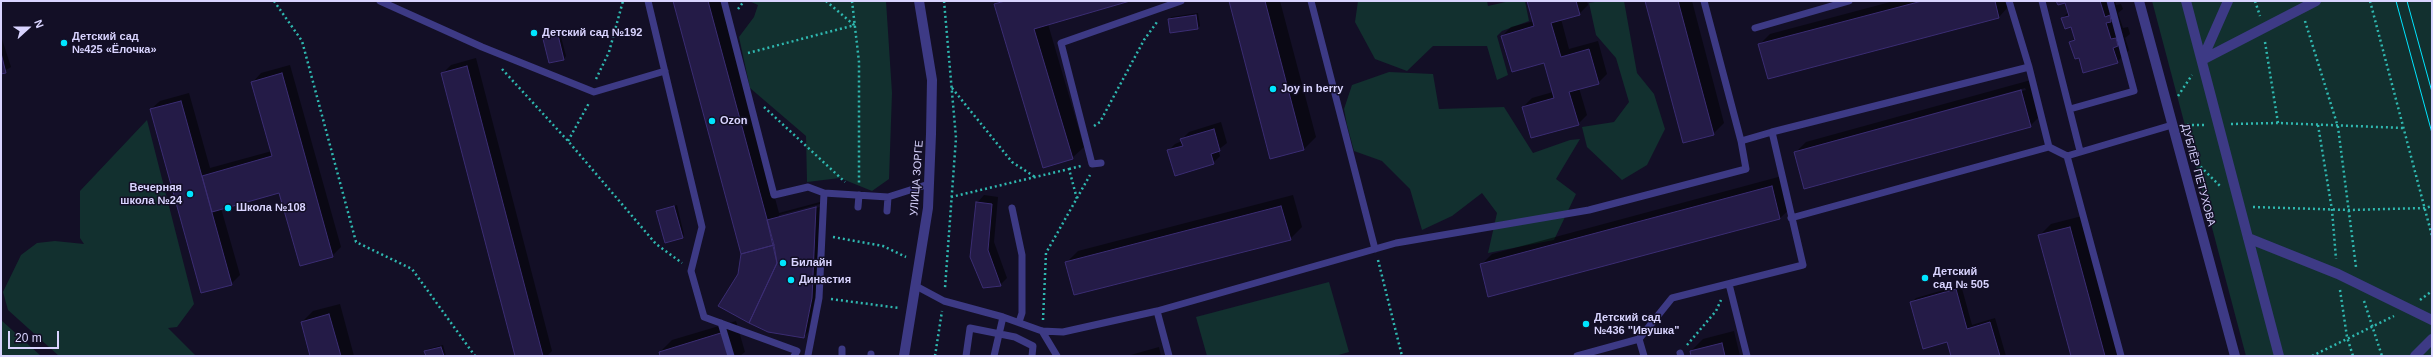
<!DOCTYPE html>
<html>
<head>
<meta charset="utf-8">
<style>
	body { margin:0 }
	#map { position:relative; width:2433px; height:357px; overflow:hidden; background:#130f26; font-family:Arial,sans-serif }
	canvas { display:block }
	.frame { position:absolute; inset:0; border:2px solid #d9d4ff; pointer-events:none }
	.north { position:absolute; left:8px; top:8px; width:40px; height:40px; -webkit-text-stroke:3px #130f26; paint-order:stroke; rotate:69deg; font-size:11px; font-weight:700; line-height:16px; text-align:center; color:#d9d4ff }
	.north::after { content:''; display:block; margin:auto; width:14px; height:18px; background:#d9d4ff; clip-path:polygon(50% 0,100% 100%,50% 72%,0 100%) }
	.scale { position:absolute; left:8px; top:331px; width:51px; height:18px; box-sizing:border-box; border:2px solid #d9d4ff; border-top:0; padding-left:5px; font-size:12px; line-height:14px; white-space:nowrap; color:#d9d4ff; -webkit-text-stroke:3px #130f26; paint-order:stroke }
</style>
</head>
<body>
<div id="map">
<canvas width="2433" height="357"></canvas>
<div class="frame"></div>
<div class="north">N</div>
<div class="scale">20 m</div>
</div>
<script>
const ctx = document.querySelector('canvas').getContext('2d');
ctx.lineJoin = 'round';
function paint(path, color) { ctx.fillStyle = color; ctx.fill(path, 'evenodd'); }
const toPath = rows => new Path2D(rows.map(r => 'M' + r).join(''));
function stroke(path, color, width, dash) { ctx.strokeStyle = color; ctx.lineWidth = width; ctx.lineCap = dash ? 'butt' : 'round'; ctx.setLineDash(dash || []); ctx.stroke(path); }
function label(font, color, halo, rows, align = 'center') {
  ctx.font = font + ' Arial,sans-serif'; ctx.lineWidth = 3; ctx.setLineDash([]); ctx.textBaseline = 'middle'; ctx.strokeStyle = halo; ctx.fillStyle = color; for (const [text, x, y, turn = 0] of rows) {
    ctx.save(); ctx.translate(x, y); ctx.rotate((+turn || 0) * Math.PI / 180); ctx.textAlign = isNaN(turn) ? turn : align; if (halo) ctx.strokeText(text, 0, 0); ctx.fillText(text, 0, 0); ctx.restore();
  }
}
paint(toPath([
	[749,1,886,1,892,93,889,179,872,191,840,178,807,182,806,136,750,88,739,37,754,17,758,5],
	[1358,1,1487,1,1488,6,1510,1,1525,1,1529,21,1502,31,1497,36,1508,75,1497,80,1487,46,1433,46,1407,71,1375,59,1355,22],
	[1601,1,1624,1,1637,73,1654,94,1665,129,1647,165,1622,180,1587,147,1582,127,1614,122,1629,102,1616,58,1596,35,1589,3],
	[2152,1,2432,1,2432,356,2246,356],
	[1389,72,1433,74,1439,109,1504,107,1533,153,1570,140,1580,139,1556,179,1576,194,1554,240,1488,253,1497,213,1482,193,1452,216,1422,230,1410,189,1382,161,1354,151,1347,125,1344,109,1352,85],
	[147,120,194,304,177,327,168,328,196,356,59,356,8,310,3,292,21,255,37,243,55,241,84,244,80,238,80,191],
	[1329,282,1349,352,1335,356,1207,356,1196,317],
	[1,320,41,356,1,356]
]), '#12302f');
paint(toPath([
	[674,1,722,1,779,213,820,202,820,204,779,215,779,217,820,207,816,292,808,332,804,337,739,274,742,254],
	[999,1,1126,1,1048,24,1084,147,1072,158,996,4],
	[1230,1,1280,1,1316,137,1304,149],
	[1528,1,1587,1,1588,5,1579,14,1561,19,1569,49,1598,41,1607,74,1598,83,1579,88,1587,115,1578,124,1523,107,1532,98,1553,92,1544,62,1502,36,1511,27,1534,21],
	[1646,1,1692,1,1724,123,1713,134],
	[1894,1,2008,1,2009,6,1999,17,1760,44,1770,34],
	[2058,1,2115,1,2116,5,2121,4,2123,9,2118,13,2123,28,2128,27,2130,34,2125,38,2129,50,2117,62,2080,57,2071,42,2075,38,2072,26,2062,18,2069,12,2066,2],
	[1198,13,1200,26,1198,28,1169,20,1171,17],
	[560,33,566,56,564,59,544,39],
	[1,36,11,67,1,73],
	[476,58,552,351,547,356,516,356,442,74,451,65],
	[290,65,341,247,332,256,280,192,221,208,240,275,231,284,151,109,160,101,189,93,210,168,272,151,253,82,261,73],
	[2031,80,2041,115,2030,126,1795,153,1806,142],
	[2025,88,2026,90,1807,150,1807,148],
	[1221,122,1227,143,1218,150,1220,156,1213,163,1168,151,1175,144,1182,141,1182,139,1189,132],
	[1782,176,1791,208,1780,218,1489,296,1481,265,1492,254],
	[984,195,998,197,994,242,1007,278,1000,285,983,287,977,203],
	[1293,195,1302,227,1290,239,1066,263,1078,251],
	[677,205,684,235,682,238,658,211],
	[2082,216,2119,356,2072,356,2039,236,2051,224],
	[1961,285,1972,325,1995,318,2006,356,1952,356,1947,340,1911,303,1916,298],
	[340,304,354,356,311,356,302,322,313,311],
	[736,321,745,352,740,356,661,356,660,352,672,340],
	[1734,331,1740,356,1692,356,1691,351,1703,339],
	[443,345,446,356,427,356,425,351,428,349],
	[1159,347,1161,356,1127,356]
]), '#0007');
const building = toPath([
	[673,1,708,1,774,245,741,254,673,1],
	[1005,1,1130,1,1034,29,1073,159,1043,168,994,4,1005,1],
	[1229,1,1265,1,1304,150,1270,159,1229,1],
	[1527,1,1576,1,1580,15,1551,23,1561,57,1589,49,1599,84,1569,92,1579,125,1531,138,1522,107,1554,98,1544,63,1512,72,1501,36,1534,26,1527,1],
	[1645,1,1678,1,1714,135,1683,143,1645,1],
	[1922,1,1995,1,1999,18,1768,79,1758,44,1922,1],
	[2056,1,2100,1,2105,17,2110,15,2111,22,2106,23,2111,39,2116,38,2118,46,2113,48,2118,63,2083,73,2079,58,2075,59,2069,42,2075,40,2071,27,2065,29,2061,18,2069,16,2065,3,2058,5,2056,1],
	[1196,15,1198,29,1170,33,1168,19,1196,15],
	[558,35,564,60,549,63,543,39,558,35],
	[1,53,6,73,1,74,1,53],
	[467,66,543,356,515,356,441,73,467,66],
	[282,73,333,257,300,266,279,193,212,212,202,176,272,156,251,82,282,73],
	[2021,90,2031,127,1804,189,1794,152,2021,90],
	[181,101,232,285,201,293,150,109,181,101],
	[1214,129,1220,151,1211,154,1214,164,1175,176,1167,150,1183,146,1180,139,1214,129],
	[1772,186,1780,219,1488,297,1480,264,1772,186],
	[976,202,992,204,988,250,1001,286,983,288,970,257,976,202],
	[674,206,683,238,665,243,656,211,674,206],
	[1281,206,1291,240,1074,295,1065,262,1281,206],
	[816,207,812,298,804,338,768,332,749,323,777,263,767,220,816,207],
	[2070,227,2105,356,2071,356,2038,235,2070,227],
	[774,245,777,263,749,323,718,306,738,274,741,254,774,245],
	[1956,289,1967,329,1990,322,2000,356,1951,356,1947,342,1923,349,1910,302,1956,289],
	[329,314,341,356,310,356,301,322,329,314],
	[724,332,731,356,660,356,659,352,724,332],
	[1722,343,1725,356,1691,356,1690,351,1722,343],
	[441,347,444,356,426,356,424,351,441,347]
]);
paint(building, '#241b47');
stroke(building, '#3b2d73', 1);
stroke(toPath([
	[274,1,302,41,356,242,412,269,475,356],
	[826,1,854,25],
	[852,1,859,62,859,184],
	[944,1,956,138,945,288],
	[2255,1,2260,16],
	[2370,1,2432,236],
	[738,9,744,1],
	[2305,21,2338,127,2356,267],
	[2265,42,2278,123],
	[748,53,855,25],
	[502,69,568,141,656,244,682,263],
	[596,79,609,52,623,1],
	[952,88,1012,162,1035,177],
	[2178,96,2192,75],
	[764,107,845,182],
	[2231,124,2278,123,2404,128],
	[2187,125,2206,125],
	[2318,125,2332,210,2336,259],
	[1094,126,1100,122,1144,40,1157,22],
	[568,141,589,103],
	[2197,163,2220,186],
	[1069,169,1081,166],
	[951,197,1069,169,1077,199],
	[2253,207,2349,210,2425,208,2432,206],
	[833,237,883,246,906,257],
	[1378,260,1402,356],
	[2340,290,2347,337,2353,356],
	[831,299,899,308],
	[2420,300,2432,291],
	[2364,301,2382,356],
	[1043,320,1046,253,1090,175],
	[1687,345,1716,311,1721,300],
	[935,356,942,311],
	[2312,356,2394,316]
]), '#2fb8b0', 2.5, [2, 3]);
stroke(toPath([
	[380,1,482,47,594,92,665,71],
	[648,1,702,227,691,271,704,317,797,351,794,356],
	[724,1,774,195,808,187,824,193,888,197,929,184],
	[1311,1,1375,249],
	[1704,1,1741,141,1772,132],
	[2009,1,2029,67,2049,147,2067,156],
	[2042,1,2080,151],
	[1755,28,1849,1],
	[2070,109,2134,91,2110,1],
	[1101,163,1092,164,1061,43,1181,1],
	[858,207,859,195],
	[1012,208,1022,255,1022,313,1019,322],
	[887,211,888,197],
	[1791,218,2049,147],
	[1729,284,1747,356],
	[916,286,944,301,1003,317,1042,331,1063,332,1157,311,1396,243,1589,210,1746,169,1741,141],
	[1157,311,1169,356],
	[721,323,731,356],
	[1042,331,1057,356],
	[1639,339,1644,356],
	[1680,353,1681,356],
	[808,355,819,298,824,193],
	[842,356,842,349],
	[871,356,871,354],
	[966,356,970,328,1015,337,1033,346,1032,356],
	[994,356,1003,317],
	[1577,356,1639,339,1672,298,1803,265,1772,132,2029,67],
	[2121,356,2067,156,2172,125]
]), '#3d3a85', 7);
stroke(toPath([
	[2139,1,2235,356],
	[2186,1,2279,356],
	[2202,60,2316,1],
	[2202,60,2228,1],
	[2248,238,2338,274,2432,320],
	[904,356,928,208,931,134,932,80,919,1],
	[2415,356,2432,339]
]), '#3d3a85', 10);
stroke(toPath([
	[2396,1,2432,133],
	[2407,1,2432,92]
]), '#00e5ff', 1);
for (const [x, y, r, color] of [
	[534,33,4,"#00e5ff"],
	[64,43,4,"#00e5ff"],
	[1273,89,4,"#00e5ff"],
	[712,121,4,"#00e5ff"],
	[190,194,4,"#00e5ff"],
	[228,208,4,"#00e5ff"],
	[783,263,4,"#00e5ff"],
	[1925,278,4,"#00e5ff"],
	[791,280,4,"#00e5ff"],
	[1586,324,4,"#00e5ff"]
]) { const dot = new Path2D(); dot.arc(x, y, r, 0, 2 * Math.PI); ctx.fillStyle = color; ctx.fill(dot); stroke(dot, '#130f26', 1.5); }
label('bold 11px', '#d9d4ff', '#130f26', [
	["Детский сад №192",542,33],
	["Детский сад",72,37],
	["№425 «Ёлочка»",72,50],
	["Joy in berry",1281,89],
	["Ozon",720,121],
	["Вечерняя",182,188,"right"],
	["школа №24",182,201,"right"],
	["Школа №108",236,208],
	["Билайн",791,263],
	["Детский",1933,272],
	["сад № 505",1933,285],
	["Династия",799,280],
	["Детский сад",1594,318],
	["№436 \"Ивушка\"",1594,331]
], 'left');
label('11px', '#d9d4ff', '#130f26', [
	["ДУБЛЁР ПЕТУХОВА",2198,175,75],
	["УЛИЦА ЗОРГЕ",917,178,-86]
]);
</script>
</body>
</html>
